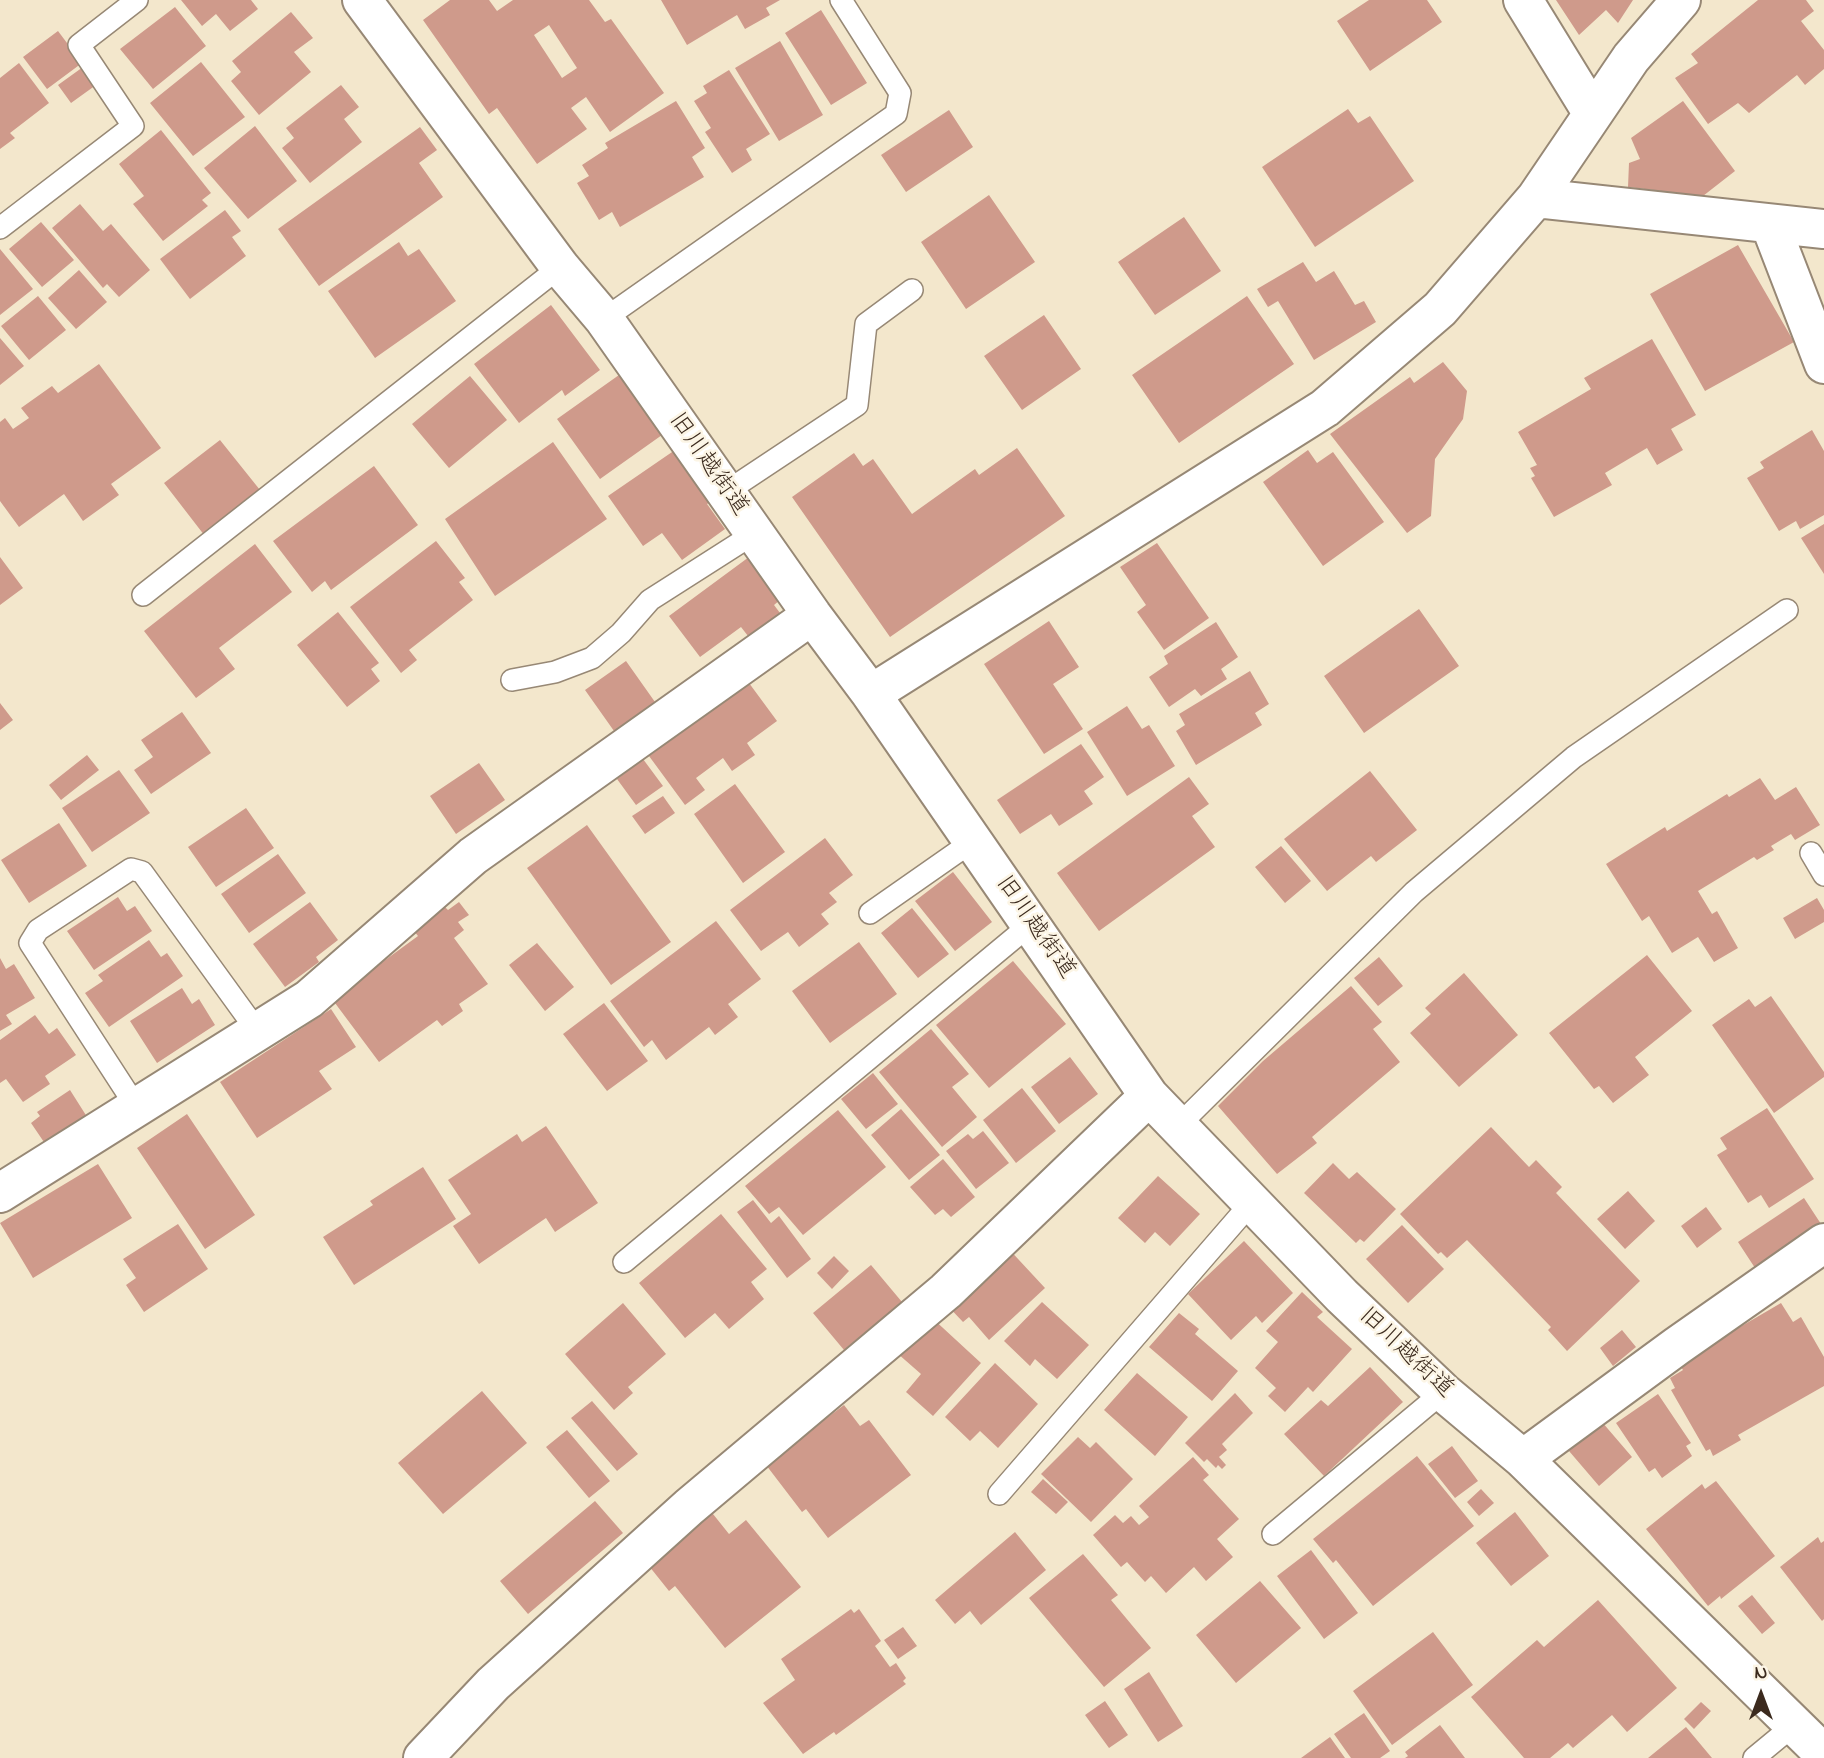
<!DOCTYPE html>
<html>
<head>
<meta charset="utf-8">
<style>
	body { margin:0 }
	#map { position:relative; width:1824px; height:1758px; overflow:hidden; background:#f3e7cc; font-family:"Indie Flower",sans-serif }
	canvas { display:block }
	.north { position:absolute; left:1726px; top:1660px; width:70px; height:70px; -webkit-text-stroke:5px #fcf5e5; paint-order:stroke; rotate:0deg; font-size:19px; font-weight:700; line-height:28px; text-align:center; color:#3b2a1e }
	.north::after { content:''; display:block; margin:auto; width:24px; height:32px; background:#3b2a1e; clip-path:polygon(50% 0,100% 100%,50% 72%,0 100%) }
</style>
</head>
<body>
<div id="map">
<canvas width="1824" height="1758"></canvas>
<div class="north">N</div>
</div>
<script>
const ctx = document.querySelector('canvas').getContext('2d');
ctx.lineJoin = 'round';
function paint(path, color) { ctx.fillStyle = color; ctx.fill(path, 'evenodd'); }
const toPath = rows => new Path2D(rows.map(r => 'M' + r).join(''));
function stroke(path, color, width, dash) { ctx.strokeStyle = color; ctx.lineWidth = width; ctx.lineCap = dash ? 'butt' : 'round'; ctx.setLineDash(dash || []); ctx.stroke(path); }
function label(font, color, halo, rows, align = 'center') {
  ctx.font = font + ' "Indie Flower","Klee One",sans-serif'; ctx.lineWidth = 5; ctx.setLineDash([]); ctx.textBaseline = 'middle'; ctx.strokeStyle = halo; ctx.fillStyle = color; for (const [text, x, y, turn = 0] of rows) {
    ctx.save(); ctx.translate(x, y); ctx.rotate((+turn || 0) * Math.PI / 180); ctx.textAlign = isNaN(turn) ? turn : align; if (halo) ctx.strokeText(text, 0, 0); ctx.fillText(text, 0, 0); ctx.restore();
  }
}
paint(toPath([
	[181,0,251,0,258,9,230,31,216,14,202,26],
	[450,0,489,0,497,11,513,0,589,0,605,22,611,19,664,93,610,132,586,97,571,108,587,129,537,164,497,108,489,114,423,20],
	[549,25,577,68,562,78,534,35],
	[661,0,780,0,766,8,770,15,745,29,737,15,687,45],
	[1369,0,1427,0,1442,22,1370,71,1337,21],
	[1556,0,1633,0,1618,23,1606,10,1579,35],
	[1758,0,1806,0,1814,11,1801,21,1824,50,1824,69,1805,85,1797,75,1749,113,1738,103,1708,124,1675,78,1698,63,1691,54],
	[175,7,206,46,153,89,120,49],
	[821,10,867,83,831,105,785,33],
	[291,12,313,38,294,52,311,72,259,115,231,81,241,72,232,61],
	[58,31,82,63,47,89,23,57],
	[780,41,823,115,779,141,735,68],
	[201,62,245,117,193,156,150,103],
	[19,63,49,103,10,133,15,138,0,149,0,78],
	[83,67,96,85,71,103,58,85],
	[729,70,770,134,746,149,752,160,732,173,705,132,711,128,694,101,707,93,703,86],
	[341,85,359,107,344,119,362,142,310,183,282,148,294,138,286,128],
	[676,101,705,148,692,157,704,177,620,227,612,212,599,220,577,183,589,176,582,165,608,148,605,143],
	[1683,101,1735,171,1703,196,1628,187,1629,163,1640,159,1631,138],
	[1348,109,1358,123,1370,116,1414,181,1315,247,1262,167],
	[949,110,973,147,906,192,881,155],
	[255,126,297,181,248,219,204,168],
	[420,127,437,150,419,163,443,197,319,286,278,229],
	[161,130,211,193,202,200,208,206,163,241,133,204,144,196,119,164],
	[989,195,1035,262,966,309,921,242],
	[80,204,103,231,111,224,150,270,119,297,107,284,103,288,52,228],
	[225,210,241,231,232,237,246,256,190,299,160,259],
	[1184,217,1221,271,1155,315,1118,262],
	[41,222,74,260,42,287,9,249],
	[399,242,408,256,419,249,456,301,375,358,328,291],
	[1738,245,1794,342,1705,391,1650,294],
	[0,249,33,289,0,315],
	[1303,262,1316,282,1334,271,1355,305,1364,301,1376,322,1314,360,1278,301,1268,307,1257,289],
	[79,270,107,302,76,329,48,298],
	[38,296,66,330,29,360,1,326],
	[1247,296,1294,364,1179,443,1132,375],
	[551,305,600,370,565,396,562,390,519,423,474,364],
	[1044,315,1081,369,1022,410,984,356],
	[0,338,24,366,0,385],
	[1652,339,1696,415,1671,429,1683,450,1657,465,1647,448,1605,473,1612,485,1554,517,1531,478,1535,476,1530,468,1537,465,1518,432,1591,389,1584,378],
	[1443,362,1467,391,1463,419,1435,459,1431,516,1407,533,1330,434,1410,377,1414,383],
	[99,364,161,448,111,484,119,495,83,521,64,494,19,527,0,501,0,422,5,418,13,429,29,418,21,408,52,386,58,393],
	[619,375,662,435,600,479,557,419],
	[470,376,507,420,449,468,412,424],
	[1812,430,1824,451,1824,515,1800,529,1796,521,1779,531,1747,478,1764,468,1760,462],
	[220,440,264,495,208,540,164,483],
	[553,442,607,519,495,596,445,519],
	[1017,448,1065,516,890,637,792,497,854,453,863,466,873,459,912,514,975,469,979,475],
	[675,450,712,501,707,504,725,529,682,560,662,533,643,546,608,496],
	[1308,450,1317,463,1333,452,1384,522,1323,566,1263,482],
	[374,466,418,525,331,590,325,581,312,592,273,541],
	[1824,524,1824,574,1801,538],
	[436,541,465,578,459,582,473,600,409,650,417,660,401,673,350,607],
	[1157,543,1209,618,1164,650,1137,612,1146,605,1120,567],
	[255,544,292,592,219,648,235,669,196,698,144,631],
	[0,557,23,588,0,605],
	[749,557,780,600,774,605,780,613,748,636,741,627,700,657,669,616],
	[1419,609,1459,666,1364,733,1324,676],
	[338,612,379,663,371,669,380,681,347,707,297,645],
	[1049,621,1079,667,1053,684,1083,729,1044,754,984,664],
	[1216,622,1238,657,1221,669,1227,679,1201,696,1195,689,1169,707,1149,677,1168,664,1164,656],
	[626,661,655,702,614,731,585,690],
	[1250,671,1269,704,1255,713,1262,725,1196,765,1176,731,1185,725,1179,714],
	[749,683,777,721,747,743,755,755,732,771,723,758,696,778,705,790,685,805,649,756],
	[0,703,13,720,0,730],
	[1127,706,1142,729,1149,725,1175,766,1127,796,1087,732],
	[182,712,211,753,151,794,134,770,153,757,141,740],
	[1081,744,1104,777,1084,791,1093,804,1059,826,1051,814,1020,834,997,800],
	[87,755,99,770,61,800,49,785],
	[643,759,663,786,636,805,617,779],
	[479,763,505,800,456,834,430,796],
	[119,770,150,813,92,852,62,808],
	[1370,771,1417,830,1376,862,1371,856,1327,891,1284,839],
	[1189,777,1209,804,1192,816,1215,847,1099,931,1057,873],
	[1760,778,1775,800,1796,787,1820,825,1795,840,1791,834,1771,846,1774,850,1757,860,1754,857,1698,891,1712,914,1717,911,1738,948,1714,962,1698,937,1672,953,1649,916,1642,921,1606,864,1665,827,1667,831,1727,794,1729,797],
	[735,784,785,852,743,883,694,814],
	[663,796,675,813,645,834,632,816],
	[246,808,274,848,216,887,188,847],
	[59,823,87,866,29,903,1,860],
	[587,825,671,942,611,985,527,868],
	[825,838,853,875,829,893,837,902,821,914,829,924,799,947,788,932,761,951,730,910],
	[1281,846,1311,881,1285,903,1255,867],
	[278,854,306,893,249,933,221,894],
	[953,872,992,922,955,951,915,901],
	[118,897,127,911,135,906,152,931,94,970,67,931],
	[1817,898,1824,910,1824,922,1795,939,1783,918],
	[310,902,338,940,316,957,319,962,285,987,253,944],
	[459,902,469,915,458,922,464,930,454,938,488,984,459,1004,463,1011,442,1026,437,1020,379,1062,332,999,418,936,413,930,445,907,448,910],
	[912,908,949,954,918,978,881,933],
	[716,921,761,979,728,1004,738,1017,715,1035,709,1027,666,1060,652,1040,644,1047,610,1001],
	[149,940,161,957,167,953,183,976,109,1027,85,993,103,981,98,975],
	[859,942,897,994,830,1043,792,991],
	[537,943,574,987,545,1011,509,965],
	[1647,955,1692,1011,1635,1057,1649,1075,1613,1103,1599,1086,1594,1089,1549,1033],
	[1379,957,1403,986,1378,1006,1354,978],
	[0,958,6,969,14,964,35,998,6,1015,12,1024,0,1031],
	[1013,961,1066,1024,989,1088,936,1025],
	[1464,973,1518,1035,1459,1087,1410,1033,1431,1014,1425,1008],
	[1351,986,1382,1022,1373,1029,1400,1062,1312,1137,1317,1143,1277,1174,1218,1106,1263,1061],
	[182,988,192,1004,199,999,215,1025,157,1063,130,1021],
	[1771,996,1824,1072,1824,1077,1774,1113,1712,1025,1749,999,1755,1007],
	[604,1003,648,1061,607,1091,563,1034],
	[331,1009,356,1047,319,1071,332,1089,257,1138,220,1082],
	[35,1015,49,1034,57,1028,76,1055,45,1076,50,1084,23,1102,6,1079,0,1083,0,1040],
	[931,1029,969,1074,952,1087,977,1117,942,1147,879,1072],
	[1070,1057,1098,1094,1059,1124,1031,1087],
	[873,1073,898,1104,866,1129,841,1099],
	[1022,1088,1056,1131,1016,1163,983,1120],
	[70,1090,89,1120,48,1148,31,1123,40,1116,37,1112],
	[1767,1108,1814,1179,1769,1208,1761,1195,1748,1203,1717,1155,1727,1149,1720,1138],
	[901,1109,940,1155,909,1180,871,1135],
	[838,1110,886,1167,803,1235,779,1207,769,1214,745,1186],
	[187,1114,255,1215,205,1249,137,1148],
	[546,1126,598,1203,555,1232,546,1218,479,1264,453,1226,471,1214,448,1180,517,1134,522,1142],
	[1491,1127,1529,1167,1536,1160,1562,1187,1556,1193,1640,1281,1567,1351,1548,1330,1551,1327,1467,1240,1447,1258,1441,1252,1438,1254,1400,1214],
	[983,1131,1009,1163,976,1189,946,1151,968,1134,973,1139],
	[943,1159,975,1197,951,1217,943,1209,935,1215,910,1187],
	[1333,1163,1349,1179,1357,1172,1396,1209,1364,1242,1360,1239,1356,1243,1304,1193],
	[98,1164,132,1218,33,1278,0,1223],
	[423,1167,456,1219,354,1285,323,1237,373,1205,370,1201],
	[1158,1176,1200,1214,1170,1246,1155,1232,1145,1243,1118,1218],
	[1628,1191,1655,1221,1625,1249,1597,1219],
	[1804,1198,1821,1224,1755,1268,1738,1242],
	[753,1200,771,1223,779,1216,811,1259,787,1278,737,1212],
	[1706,1207,1722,1229,1697,1248,1681,1226],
	[721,1214,767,1269,751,1282,764,1299,729,1329,715,1313,685,1338,639,1283],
	[178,1224,208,1269,144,1312,126,1285,136,1278,123,1259],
	[1402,1225,1444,1269,1408,1303,1366,1259],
	[1244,1241,1293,1293,1262,1323,1256,1316,1231,1340,1188,1294],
	[1006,1246,1045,1288,989,1340,969,1317,963,1322,944,1302],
	[834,1256,849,1271,832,1289,817,1273],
	[871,1265,902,1302,844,1350,813,1313],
	[1302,1292,1323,1312,1317,1317,1352,1349,1313,1392,1308,1387,1285,1412,1268,1396,1276,1388,1255,1368,1278,1342,1266,1331],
	[1042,1302,1089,1345,1057,1379,1035,1359,1030,1366,1004,1341],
	[623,1303,666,1354,628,1387,633,1393,614,1410,565,1354],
	[1781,1303,1793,1322,1801,1317,1824,1357,1824,1386,1738,1435,1741,1440,1713,1456,1710,1449,1706,1451,1671,1390,1675,1388,1670,1378,1683,1370,1679,1364,1726,1330,1728,1334],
	[1179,1313,1199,1329,1195,1334,1238,1371,1212,1401,1149,1347],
	[930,1316,981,1363,933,1416,906,1392,921,1374,897,1353],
	[1622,1330,1636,1347,1613,1366,1600,1348],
	[995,1363,1038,1404,998,1448,980,1431,970,1441,945,1417],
	[1370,1367,1403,1402,1324,1476,1284,1434,1321,1400,1328,1406],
	[1137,1373,1188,1417,1155,1456,1104,1410],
	[482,1391,527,1443,443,1514,398,1463],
	[1235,1393,1253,1413,1222,1444,1227,1450,1219,1457,1226,1465,1222,1469,1218,1465,1216,1468,1207,1459,1204,1462,1185,1443],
	[1658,1394,1691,1443,1686,1446,1692,1456,1662,1478,1655,1468,1649,1472,1616,1423],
	[592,1401,638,1454,617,1471,571,1418],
	[844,1405,860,1426,869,1420,911,1475,828,1538,806,1509,802,1512,763,1461,799,1439],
	[1602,1422,1632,1457,1599,1486,1569,1451],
	[567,1430,610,1481,589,1498,546,1447],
	[1078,1437,1090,1448,1096,1442,1133,1479,1091,1522,1041,1474],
	[1452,1446,1478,1481,1455,1498,1428,1464],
	[1417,1456,1474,1526,1373,1606,1336,1560,1333,1563,1313,1539],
	[1193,1457,1209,1475,1203,1480,1239,1519,1217,1539,1233,1557,1206,1581,1194,1567,1166,1593,1151,1576,1145,1582,1127,1562,1121,1567,1093,1535,1115,1515,1123,1523,1131,1516,1139,1525,1149,1517,1139,1506],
	[1043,1479,1068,1502,1056,1514,1031,1492],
	[1716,1481,1775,1556,1721,1599,1720,1596,1708,1606,1646,1529,1702,1484,1705,1489],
	[1481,1489,1494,1503,1479,1516,1467,1502],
	[595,1501,623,1533,528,1614,500,1581],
	[709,1509,729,1534,746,1520,801,1587,725,1648,675,1586,669,1591,645,1561],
	[1515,1512,1549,1556,1511,1586,1476,1543],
	[1015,1532,1046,1570,981,1625,970,1611,955,1624,935,1600],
	[1818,1537,1821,1543,1824,1541,1824,1619,1822,1621,1780,1567],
	[1311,1550,1358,1613,1324,1639,1277,1576],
	[1083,1554,1118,1595,1111,1600,1151,1648,1104,1687,1029,1598],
	[1260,1581,1301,1628,1236,1683,1196,1635],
	[1752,1595,1775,1623,1762,1634,1738,1606],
	[1598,1600,1677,1688,1627,1732,1612,1715,1573,1748,1568,1743,1550,1758,1524,1758,1471,1697,1537,1640,1544,1647],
	[851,1609,854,1613,859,1609,881,1641,875,1646,890,1667,896,1663,906,1678,903,1681,906,1684,836,1735,834,1732,803,1754,763,1703,795,1680,781,1659],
	[903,1627,917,1646,898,1659,884,1640],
	[1433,1632,1473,1685,1392,1745,1353,1691],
	[1149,1672,1183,1726,1158,1742,1124,1689],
	[1105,1701,1128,1735,1109,1748,1085,1715],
	[1701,1702,1711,1711,1694,1729,1684,1719],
	[1364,1713,1390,1751,1380,1758,1351,1758,1334,1734],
	[1440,1725,1465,1758,1405,1758,1408,1756,1405,1752],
	[1686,1727,1712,1758,1648,1758],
	[1330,1737,1345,1758,1301,1758]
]), '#cf9a8b');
const lane = toPath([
	[0,228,133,126,79,45,137,0],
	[604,319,896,114,900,93,841,0],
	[726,492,857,405,866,324,912,290],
	[143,595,560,267],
	[512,680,555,672,592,658,621,633,650,600,755,533],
	[1811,853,1824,875],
	[870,913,973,841],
	[137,1108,30,943,38,930,131,869,142,872,258,1032],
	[1178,1126,1414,892,1574,757,1787,610],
	[624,1262,1031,924],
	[999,1494,1252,1202],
	[1273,1534,1443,1392],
	[1754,1758,1794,1725]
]);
const street = toPath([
	[362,0,560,267,604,319,812,615,871,694,1149,1096,1342,1296,1443,1392,1523,1459,1824,1754],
	[1523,0,1593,114],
	[1536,198,1824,229],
	[1770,224,1824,364],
	[871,694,1325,408,1440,309,1536,198,1631,58,1681,0],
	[0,1193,309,999,473,856,812,615],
	[1523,1459,1677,1346,1824,1243],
	[423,1758,493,1684,689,1507,946,1291,1149,1096]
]);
stroke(lane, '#978875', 24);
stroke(street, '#978875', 42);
stroke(lane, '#fff', 21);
stroke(street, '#fff', 38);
label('24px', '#3b2a1e', '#fcf5e5', [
	["旧川越街道",707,465,55],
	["旧川越街道",1034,928,55],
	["旧川越街道",1405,1354,43]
]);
</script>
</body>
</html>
